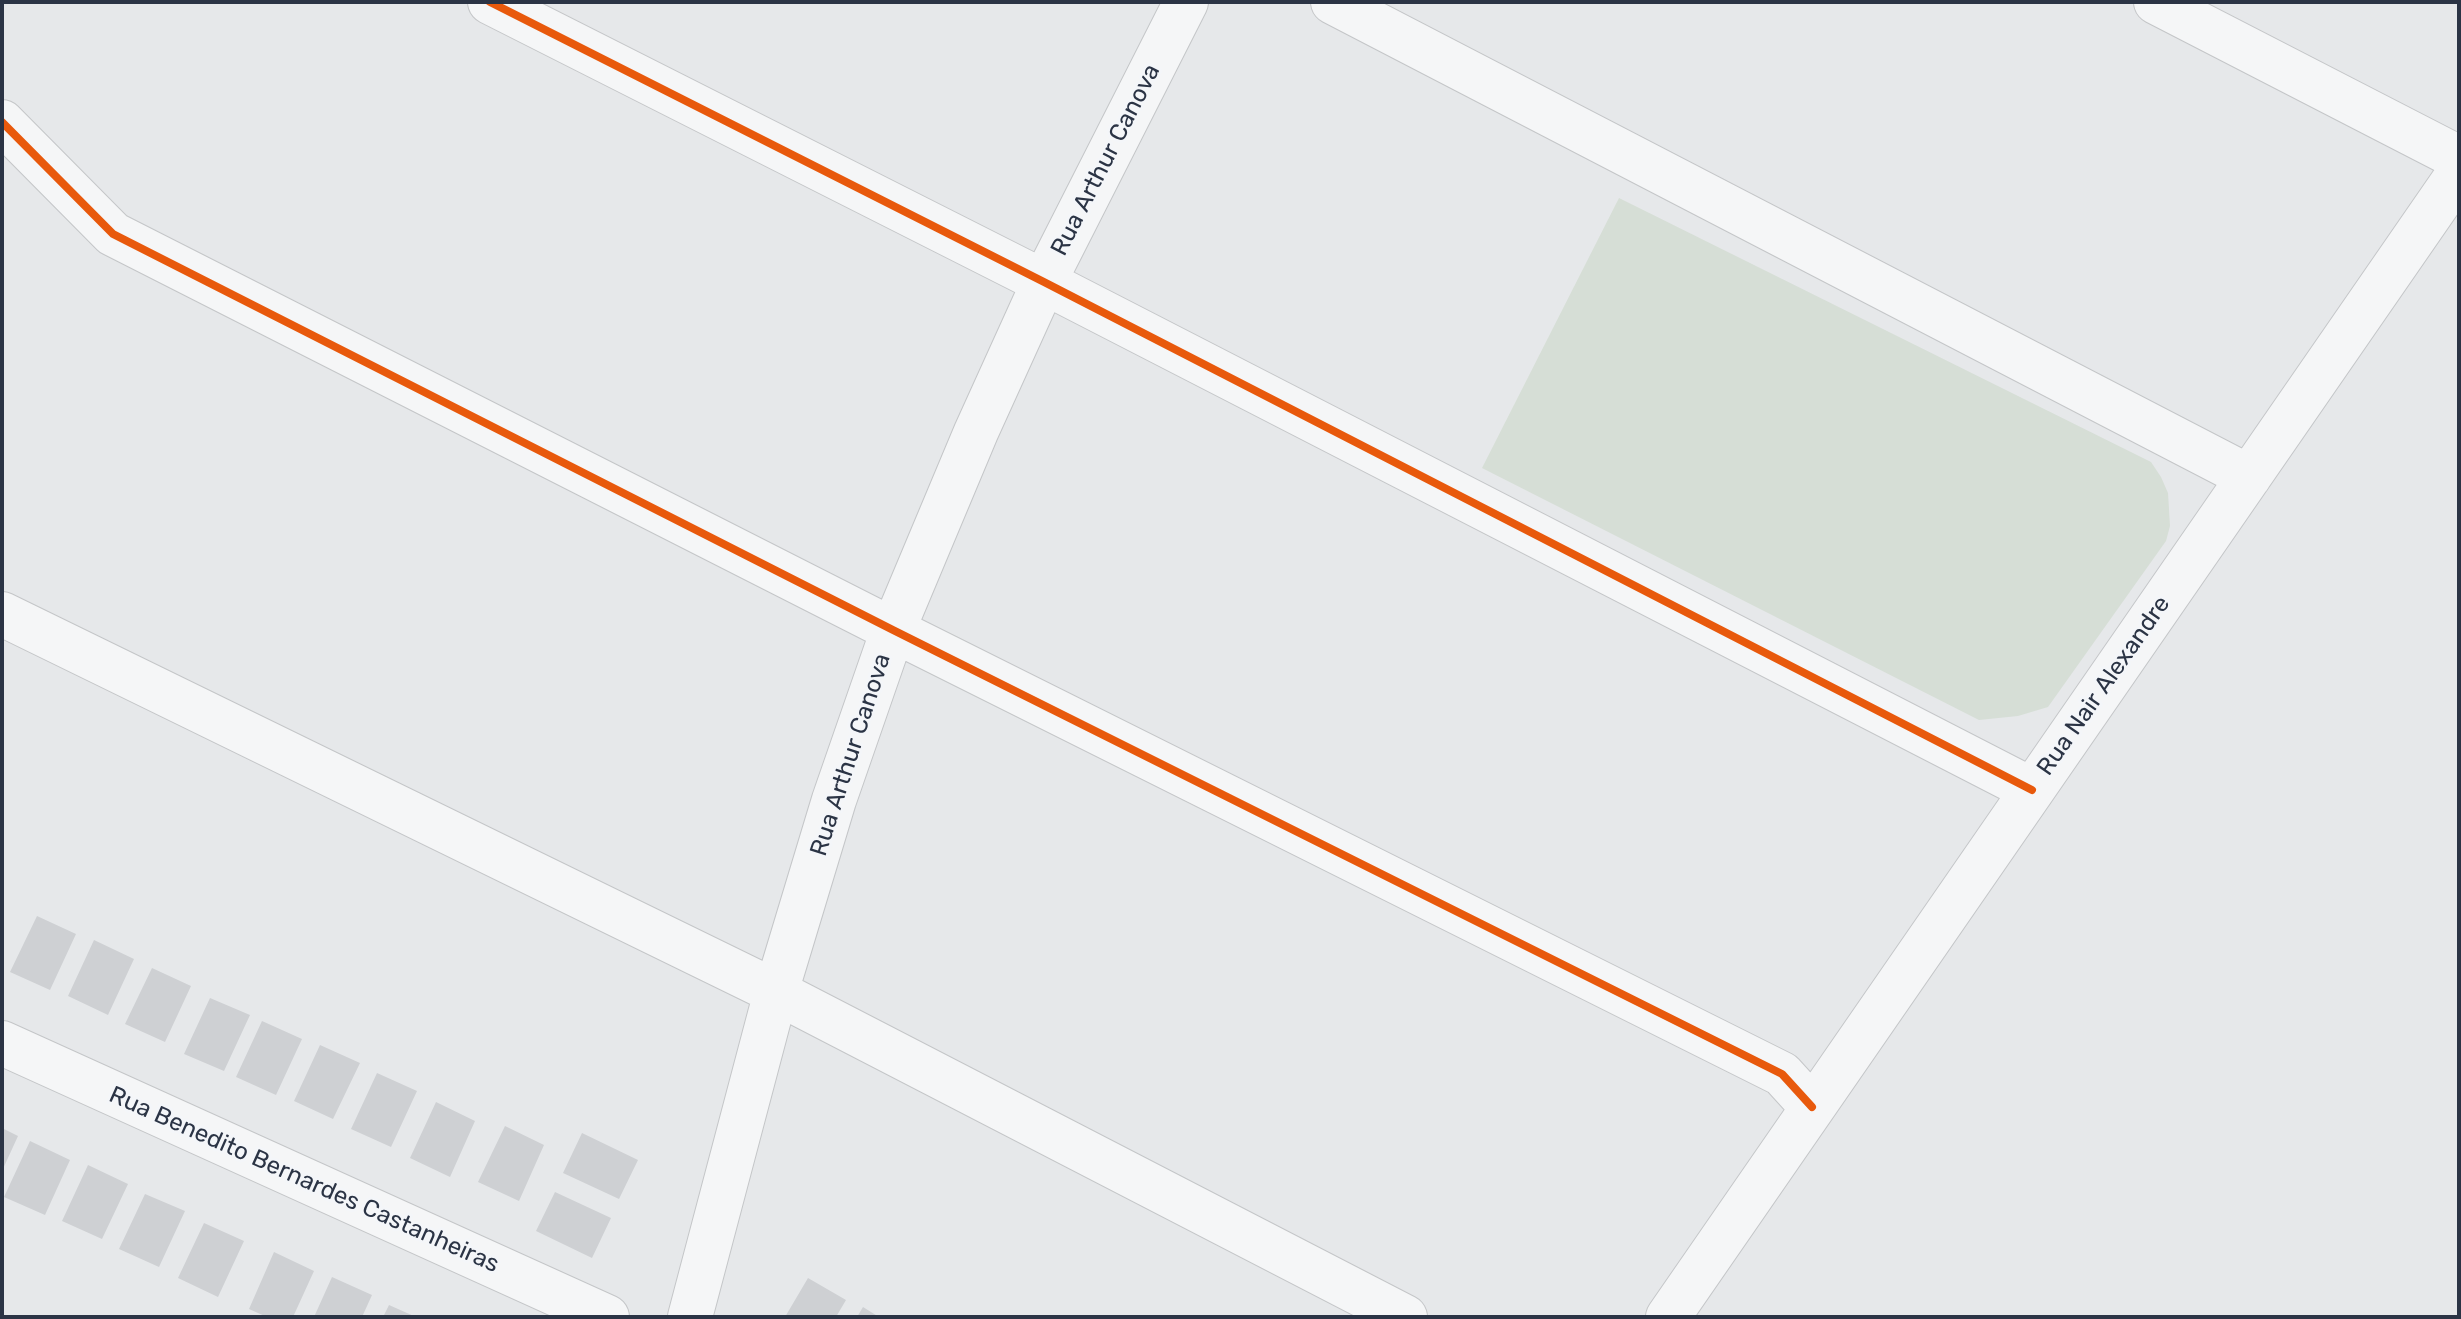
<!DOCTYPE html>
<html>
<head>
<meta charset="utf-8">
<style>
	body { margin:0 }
	#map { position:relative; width:2461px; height:1319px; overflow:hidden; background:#e6e8ea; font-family:Rubik,sans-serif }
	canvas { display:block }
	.frame { position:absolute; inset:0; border:4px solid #2b3445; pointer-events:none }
</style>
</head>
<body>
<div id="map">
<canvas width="2461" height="1319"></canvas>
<div class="frame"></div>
</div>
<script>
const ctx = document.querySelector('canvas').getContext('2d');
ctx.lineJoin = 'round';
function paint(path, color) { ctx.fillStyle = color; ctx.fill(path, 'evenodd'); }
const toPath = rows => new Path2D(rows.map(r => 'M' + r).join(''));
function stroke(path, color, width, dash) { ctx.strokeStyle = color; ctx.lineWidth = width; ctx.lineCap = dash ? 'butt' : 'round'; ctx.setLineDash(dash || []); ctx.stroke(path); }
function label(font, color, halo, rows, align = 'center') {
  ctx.font = font + ' Rubik,sans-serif'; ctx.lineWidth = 6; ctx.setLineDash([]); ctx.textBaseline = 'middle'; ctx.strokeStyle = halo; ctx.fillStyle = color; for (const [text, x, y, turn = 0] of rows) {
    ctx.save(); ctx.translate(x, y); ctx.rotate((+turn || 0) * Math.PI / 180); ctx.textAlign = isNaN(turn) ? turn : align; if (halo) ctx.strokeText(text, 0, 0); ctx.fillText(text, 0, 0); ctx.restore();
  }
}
paint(toPath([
	[1619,198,2151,462,2161,477,2168,493,2170,526,2166,541,2048,707,2018,716,1979,720,1482,468]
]), '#d6ded6');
paint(toPath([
	[37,916,76,934,50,990,10,972],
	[94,940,134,959,108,1015,68,996],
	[152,968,191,986,165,1042,125,1024],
	[210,998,250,1015,224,1071,184,1054],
	[262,1021,302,1039,276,1095,236,1077],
	[320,1045,360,1063,333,1119,294,1101],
	[377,1073,417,1091,391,1147,351,1129],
	[436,1102,475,1121,450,1177,410,1158],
	[505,1126,544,1145,519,1201,478,1182],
	[2,1128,18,1136,2,1171],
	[582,1133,638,1160,619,1199,563,1173],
	[30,1141,70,1160,45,1215,4,1197],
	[88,1165,128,1184,102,1239,62,1221],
	[555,1192,611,1218,592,1258,536,1231],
	[145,1194,185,1211,159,1267,119,1249],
	[204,1223,244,1241,218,1297,178,1278],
	[274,1252,314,1271,293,1317,267,1317,249,1309],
	[332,1277,372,1295,362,1317,314,1317],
	[808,1278,846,1300,836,1317,785,1317],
	[389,1305,416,1317,383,1317],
	[863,1307,879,1317,857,1317]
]), '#ced0d3');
const minor = toPath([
	[490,2,1044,282,2032,790],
	[1333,2,2249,477],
	[2156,2,2459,158],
	[2,122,113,234,893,630,1782,1074,1812,1107],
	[2,614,776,992,1405,1317],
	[2,1043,607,1317],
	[690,1317,776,992,834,800,893,630,976,432,1044,282,1186,2],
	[1668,1317,2459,173]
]);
stroke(minor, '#c4c6c8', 46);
stroke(minor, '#f5f6f7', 44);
stroke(toPath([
	[490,2,1044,282,2032,790],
	[2,122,113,234,893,630,1782,1074,1812,1107]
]), '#e8590c', 8);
label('24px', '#2b3445', '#f4f6f9', [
	["Rua Arthur Canova",1106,160,-63],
	["Rua Nair Alexandre",2104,686,-55],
	["Rua Arthur Canova",851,755,-72],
	["Rua Benedito Bernardes Castanheiras",304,1180,24]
]);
</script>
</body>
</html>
